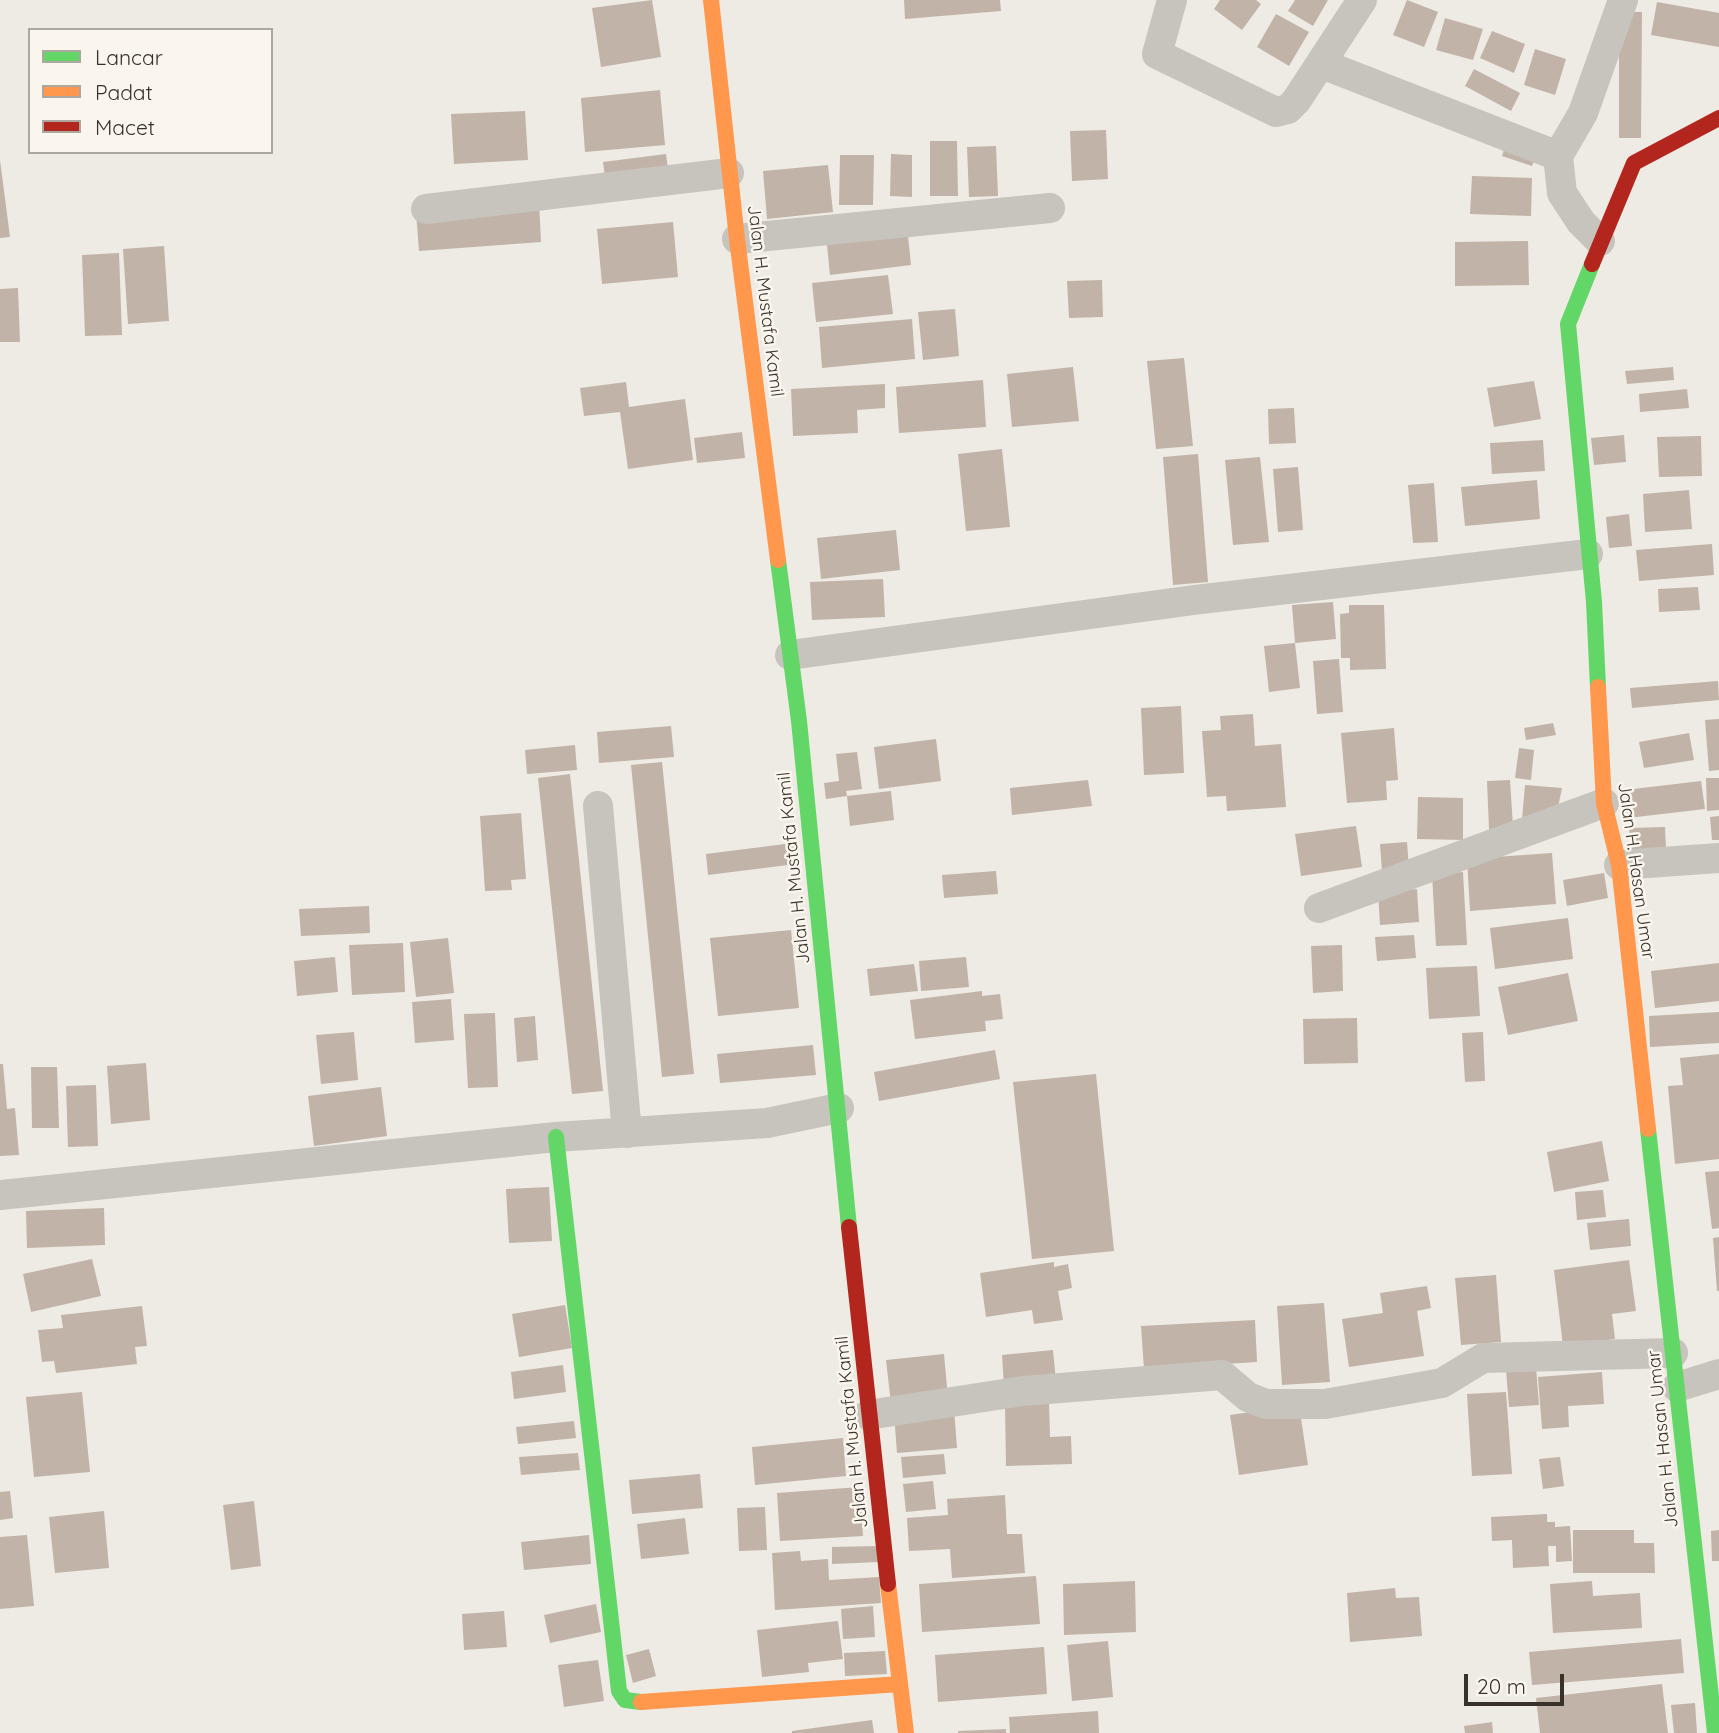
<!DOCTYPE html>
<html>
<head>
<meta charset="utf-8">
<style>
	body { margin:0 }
	#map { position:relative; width:1719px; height:1733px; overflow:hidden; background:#eeebe4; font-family:Quicksand,sans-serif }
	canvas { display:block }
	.legend { position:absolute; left:28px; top:28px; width:245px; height:126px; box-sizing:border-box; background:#faf6ed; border:2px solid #ada89f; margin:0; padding:9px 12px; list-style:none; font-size:21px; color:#39322b }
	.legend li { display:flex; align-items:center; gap:14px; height:35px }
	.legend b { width:35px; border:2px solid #ada89f }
	.scale { position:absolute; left:1464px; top:1674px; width:100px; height:32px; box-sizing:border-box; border:4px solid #39322b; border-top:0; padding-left:9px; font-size:21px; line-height:24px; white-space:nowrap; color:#39322b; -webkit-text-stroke:5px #faf6ed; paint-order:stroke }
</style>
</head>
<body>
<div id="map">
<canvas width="1719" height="1733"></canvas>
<ul class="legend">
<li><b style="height:9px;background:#63d668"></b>Lancar</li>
<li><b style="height:9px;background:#ff974d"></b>Padat</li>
<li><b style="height:9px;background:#b3261e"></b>Macet</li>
</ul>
<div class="scale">20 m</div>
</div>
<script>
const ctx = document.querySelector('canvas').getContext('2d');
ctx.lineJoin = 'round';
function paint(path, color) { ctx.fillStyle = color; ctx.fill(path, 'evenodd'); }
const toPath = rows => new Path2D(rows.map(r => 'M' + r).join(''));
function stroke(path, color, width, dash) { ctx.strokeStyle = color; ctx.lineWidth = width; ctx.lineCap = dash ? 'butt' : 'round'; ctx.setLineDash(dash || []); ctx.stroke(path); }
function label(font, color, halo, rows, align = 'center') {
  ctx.font = font + ' Quicksand,sans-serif'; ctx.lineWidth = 5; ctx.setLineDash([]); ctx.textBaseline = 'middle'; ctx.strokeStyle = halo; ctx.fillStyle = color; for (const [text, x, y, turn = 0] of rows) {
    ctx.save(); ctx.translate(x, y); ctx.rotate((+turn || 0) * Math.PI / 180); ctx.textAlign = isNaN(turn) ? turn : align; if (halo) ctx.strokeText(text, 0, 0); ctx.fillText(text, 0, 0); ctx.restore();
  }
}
paint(toPath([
	[652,0,661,57,601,67,592,8],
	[904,0,1000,0,1001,11,905,19],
	[1220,0,1256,0,1261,4,1242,30,1214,9],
	[1295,0,1328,0,1313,26,1288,11],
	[1407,0,1438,12,1424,47,1393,35],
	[1657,2,1719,13,1719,47,1651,35],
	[1619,12,1642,12,1641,138,1619,138],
	[1276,14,1309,32,1289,66,1257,47],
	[1445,18,1483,29,1473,60,1436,50],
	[1492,31,1525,44,1514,73,1480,58],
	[1535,49,1566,59,1555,95,1524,85],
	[1474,69,1520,93,1511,111,1465,86],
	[660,90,665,145,585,152,581,98],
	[525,111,528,160,454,164,451,114],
	[1106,130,1108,179,1072,181,1070,131],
	[930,141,957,141,958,196,930,196],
	[1507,141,1538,151,1532,166,1502,156],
	[996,146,998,196,969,197,967,147],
	[666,154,669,176,606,184,603,162],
	[891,154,912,155,912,197,890,196],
	[840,155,874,155,873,205,839,205],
	[0,160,10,237,0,238],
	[828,165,833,212,767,219,763,171],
	[1472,176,1532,178,1531,216,1470,214],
	[539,202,541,242,419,251,416,212],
	[673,222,678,277,602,284,597,229],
	[907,226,911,265,830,275,826,235],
	[1528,241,1529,285,1455,286,1455,242],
	[164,246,169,321,128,324,123,249],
	[119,253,122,335,85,336,82,255],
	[888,275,893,314,816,322,812,283],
	[1102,280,1103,317,1069,318,1067,281],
	[18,288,20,342,0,342,0,289],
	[955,309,959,356,923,360,918,312],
	[912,319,915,359,822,368,819,327],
	[1184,358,1193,446,1156,449,1147,361],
	[1073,367,1079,421,1012,427,1007,374],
	[1673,367,1674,380,1627,384,1625,371],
	[983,380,986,427,899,433,896,387],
	[1534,381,1541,419,1494,427,1487,388],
	[626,382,629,407,685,399,693,460,628,469,620,412,584,416,580,388],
	[885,384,885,408,857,410,858,433,793,436,791,389],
	[1687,389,1689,408,1640,412,1639,394],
	[1294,408,1296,443,1269,444,1268,409],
	[742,432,745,458,697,463,694,438],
	[1624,435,1626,462,1594,465,1591,438],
	[1701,436,1702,476,1659,477,1657,437],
	[1543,440,1545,471,1492,474,1490,443],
	[1002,449,1010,527,966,531,958,454],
	[1198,454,1208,582,1173,585,1163,457],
	[1260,457,1269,542,1233,545,1225,460],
	[1298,467,1303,530,1278,532,1273,469],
	[1537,480,1540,519,1465,526,1461,487],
	[1434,483,1438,542,1413,543,1408,485],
	[1689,490,1692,529,1645,532,1643,494],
	[1629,514,1632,546,1609,548,1606,517],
	[896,530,900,570,821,579,817,538],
	[1712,544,1714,575,1639,581,1636,550],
	[883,579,885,617,812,620,810,582],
	[1698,587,1700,610,1659,612,1658,589],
	[1333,602,1336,639,1295,643,1300,688,1269,692,1264,646,1295,643,1292,605],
	[1349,605,1384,605,1386,669,1350,670,1350,658,1341,658,1340,614,1349,613],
	[1339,659,1343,712,1317,714,1313,661],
	[1718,681,1719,700,1632,708,1630,688],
	[1181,706,1184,773,1144,775,1141,708],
	[1253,714,1255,746,1281,744,1286,807,1227,811,1226,796,1207,797,1202,731,1221,730,1220,716],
	[1719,719,1719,770,1709,771,1705,720],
	[1553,723,1556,735,1526,740,1524,728],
	[671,726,674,757,599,763,597,732],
	[1394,728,1398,780,1386,781,1387,800,1347,803,1341,733],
	[1689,733,1694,760,1644,768,1639,742],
	[936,739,941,781,879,789,874,747],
	[575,745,577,770,527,774,525,750],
	[1519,748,1534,750,1531,780,1515,778],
	[857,752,862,789,846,791,847,796,826,799,824,783,839,781,836,754],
	[662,762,694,1074,662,1077,631,765],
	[570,774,603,1091,572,1094,538,778],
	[1706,778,1719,778,1719,810,1707,811],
	[1088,780,1092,806,1012,815,1010,788],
	[1510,780,1513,827,1489,829,1487,781],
	[1701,781,1705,809,1628,818,1625,790],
	[1525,785,1562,788,1556,817,1522,820],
	[891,791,894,820,850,826,847,796],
	[1418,797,1463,798,1463,840,1417,839],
	[521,813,526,879,511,880,512,890,485,891,480,816],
	[1719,816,1719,840,1712,840,1710,817],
	[1356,826,1362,867,1301,876,1295,834],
	[1665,827,1666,849,1631,850,1629,828],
	[1407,842,1409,868,1382,871,1380,844],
	[793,843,796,864,708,875,706,854],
	[1552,853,1556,904,1470,911,1467,859],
	[996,871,998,894,944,898,942,875],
	[1463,872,1467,945,1436,946,1432,874],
	[1604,873,1608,898,1567,906,1563,880],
	[1417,889,1419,922,1380,925,1378,892],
	[369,906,370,933,301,936,299,909],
	[1568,918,1573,959,1495,969,1490,928],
	[791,930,799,1008,718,1016,710,938],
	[1414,935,1416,958,1377,961,1375,937],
	[448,938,454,993,416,997,410,942],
	[403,943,405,992,352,995,349,945],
	[1342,945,1343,991,1313,993,1311,946],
	[335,957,338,992,297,996,294,961],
	[966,957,969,987,921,991,919,961],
	[1719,963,1719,1001,1655,1008,1651,971],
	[914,964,918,991,870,996,867,969],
	[1477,966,1480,1016,1429,1019,1426,968],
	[1568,973,1578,1021,1508,1035,1498,987],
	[982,991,982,996,1000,994,1003,1019,985,1021,986,1031,915,1039,910,1000],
	[451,999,454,1040,415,1043,412,1002],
	[1719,1012,1719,1043,1650,1047,1649,1016],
	[495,1013,498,1087,468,1088,464,1014],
	[535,1016,538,1060,517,1062,514,1018],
	[1357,1018,1358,1063,1304,1064,1303,1019],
	[354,1032,358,1080,321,1084,316,1035],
	[1483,1032,1485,1081,1465,1082,1462,1033],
	[813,1045,816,1075,720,1083,717,1054],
	[995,1050,1000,1079,879,1101,874,1072],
	[1719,1054,1719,1159,1675,1164,1668,1086,1683,1085,1680,1058],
	[146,1063,150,1120,111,1124,107,1066],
	[0,1064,3,1064,7,1109,15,1108,19,1155,0,1156],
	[31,1067,57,1067,59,1128,32,1128],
	[1096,1074,1114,1251,1032,1259,1013,1082],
	[96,1085,98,1146,68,1147,66,1086],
	[381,1087,387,1136,314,1146,308,1096],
	[1602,1141,1609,1181,1554,1192,1547,1152],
	[1719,1171,1719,1228,1712,1229,1705,1172],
	[549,1187,552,1241,509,1243,506,1189],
	[1603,1190,1606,1217,1577,1220,1575,1192],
	[104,1208,105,1245,27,1248,26,1211],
	[1629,1219,1631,1246,1590,1250,1587,1223],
	[1719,1237,1719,1291,1717,1291,1713,1238],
	[92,1259,101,1296,31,1312,23,1274],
	[1629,1260,1636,1311,1612,1314,1615,1339,1563,1346,1554,1270],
	[1054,1262,1054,1267,1068,1264,1072,1288,1058,1291,1063,1320,1034,1324,1032,1310,986,1317,980,1273],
	[1496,1275,1501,1342,1461,1345,1455,1278],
	[1427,1286,1431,1308,1417,1311,1424,1356,1349,1367,1342,1319,1383,1313,1380,1293],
	[1324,1303,1330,1382,1282,1385,1277,1306],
	[565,1305,572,1348,519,1357,512,1314],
	[142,1306,147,1346,135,1347,137,1364,56,1373,54,1361,42,1362,38,1330,63,1328,61,1315],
	[1255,1320,1257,1362,1144,1369,1141,1326],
	[1053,1350,1056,1381,1004,1386,1002,1355],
	[944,1354,948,1398,891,1404,886,1360],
	[563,1365,566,1392,514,1399,511,1372],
	[1536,1367,1539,1405,1509,1407,1506,1370],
	[1602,1372,1604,1404,1568,1406,1569,1427,1542,1429,1538,1377],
	[82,1392,90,1472,34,1477,26,1397],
	[1506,1392,1512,1474,1472,1476,1467,1394],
	[1049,1403,1050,1437,1071,1436,1072,1464,1006,1466,1005,1404],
	[1299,1405,1308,1465,1239,1475,1230,1415],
	[954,1409,957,1448,897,1453,894,1413],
	[574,1421,576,1438,518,1444,516,1427],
	[843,1438,846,1476,755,1485,752,1447],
	[578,1453,580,1470,521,1475,519,1457],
	[944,1454,946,1474,903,1478,901,1457],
	[1560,1457,1564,1486,1543,1489,1539,1459],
	[700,1474,703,1508,632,1514,629,1480],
	[933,1481,936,1509,906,1512,903,1484],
	[860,1487,863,1536,780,1541,777,1493],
	[10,1491,13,1518,0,1520,0,1492],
	[1005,1495,1007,1534,1022,1534,1025,1573,952,1578,950,1549,909,1551,907,1518,948,1515,947,1499],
	[254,1501,261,1566,231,1570,223,1505],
	[765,1507,767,1550,739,1551,737,1508],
	[104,1511,109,1568,55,1573,49,1517],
	[1547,1514,1547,1522,1555,1522,1555,1527,1570,1526,1572,1561,1556,1562,1556,1546,1548,1546,1549,1566,1513,1568,1512,1540,1492,1541,1491,1517],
	[685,1518,689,1554,641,1559,637,1524],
	[1573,1530,1634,1530,1634,1543,1654,1543,1655,1573,1573,1573],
	[1719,1530,1719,1561,1712,1561,1711,1531],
	[27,1535,34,1606,0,1609,0,1537],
	[589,1535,591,1564,524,1570,521,1542],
	[879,1546,879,1562,832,1564,832,1547],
	[800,1551,801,1561,828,1559,829,1580,879,1577,881,1603,775,1610,772,1553],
	[1036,1576,1040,1624,922,1632,919,1584],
	[1135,1581,1136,1632,1064,1635,1063,1584],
	[1592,1581,1593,1596,1640,1593,1642,1628,1553,1633,1550,1584],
	[1395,1588,1396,1598,1419,1597,1422,1636,1350,1642,1347,1593],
	[596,1604,601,1632,550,1643,544,1615],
	[873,1606,875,1637,843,1639,841,1609],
	[504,1611,507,1647,464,1650,462,1614],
	[838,1621,843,1659,808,1663,809,1672,762,1677,757,1630],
	[1681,1639,1684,1673,1532,1685,1529,1652],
	[1108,1641,1113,1697,1072,1701,1067,1645],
	[1044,1647,1047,1694,938,1702,935,1655],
	[649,1649,656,1676,633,1683,626,1655],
	[885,1651,887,1674,845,1676,844,1653],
	[598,1660,604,1701,564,1707,558,1665],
	[1662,1684,1668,1733,1540,1733,1536,1698],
	[1695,1703,1697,1733,1674,1733,1671,1705],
	[1098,1711,1099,1733,1010,1733,1009,1717],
	[872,1720,874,1733,792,1733,792,1731],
	[1492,1722,1493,1733,1465,1733,1464,1726],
	[1006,1729,1006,1733,958,1733,958,1731]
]), '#c1b3a7');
stroke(toPath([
	[1172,0,1157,54,1276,112,1288,109,1296,101,1362,0],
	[1322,64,1558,156],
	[426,209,729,173],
	[737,239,1050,208],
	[1600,241,1581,222,1562,193,1558,156,1583,113,1623,0],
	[790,655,1194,600,1588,554],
	[598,806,627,1133],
	[1619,865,1719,858],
	[1319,908,1604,803],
	[0,1195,556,1137,767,1123,839,1108],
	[1677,1387,1719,1374],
	[868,1415,1023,1391,1222,1375,1248,1397,1266,1404,1325,1404,1442,1383,1483,1358,1673,1353]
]), '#c7c3bd', 30);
stroke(toPath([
	[1592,264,1568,324,1594,602,1598,687],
	[778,560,799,721,849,1227],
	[1648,1129,1715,1733],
	[556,1137,619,1691,625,1700,641,1702]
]), '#63d668', 16);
stroke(toPath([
	[711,0,737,239,778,560],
	[1598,687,1604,803,1619,865,1648,1129],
	[888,1584,906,1733],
	[641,1702,900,1684]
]), '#ff974d', 16);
stroke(toPath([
	[1592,264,1634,163,1719,118],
	[849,1227,888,1584]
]), '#b3261e', 16);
label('18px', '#39322b', '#faf6ed', [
	["Jalan H. Mustafa Kamil",765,301,83],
	["Jalan H. Mustafa Kamil",794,868,-96],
	["Jalan H. Hasan Umar",1636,871,82],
	["Jalan H. Mustafa Kamil",852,1432,-96],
	["Jalan H. Hasan Umar",1663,1439,-96]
]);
</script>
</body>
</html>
